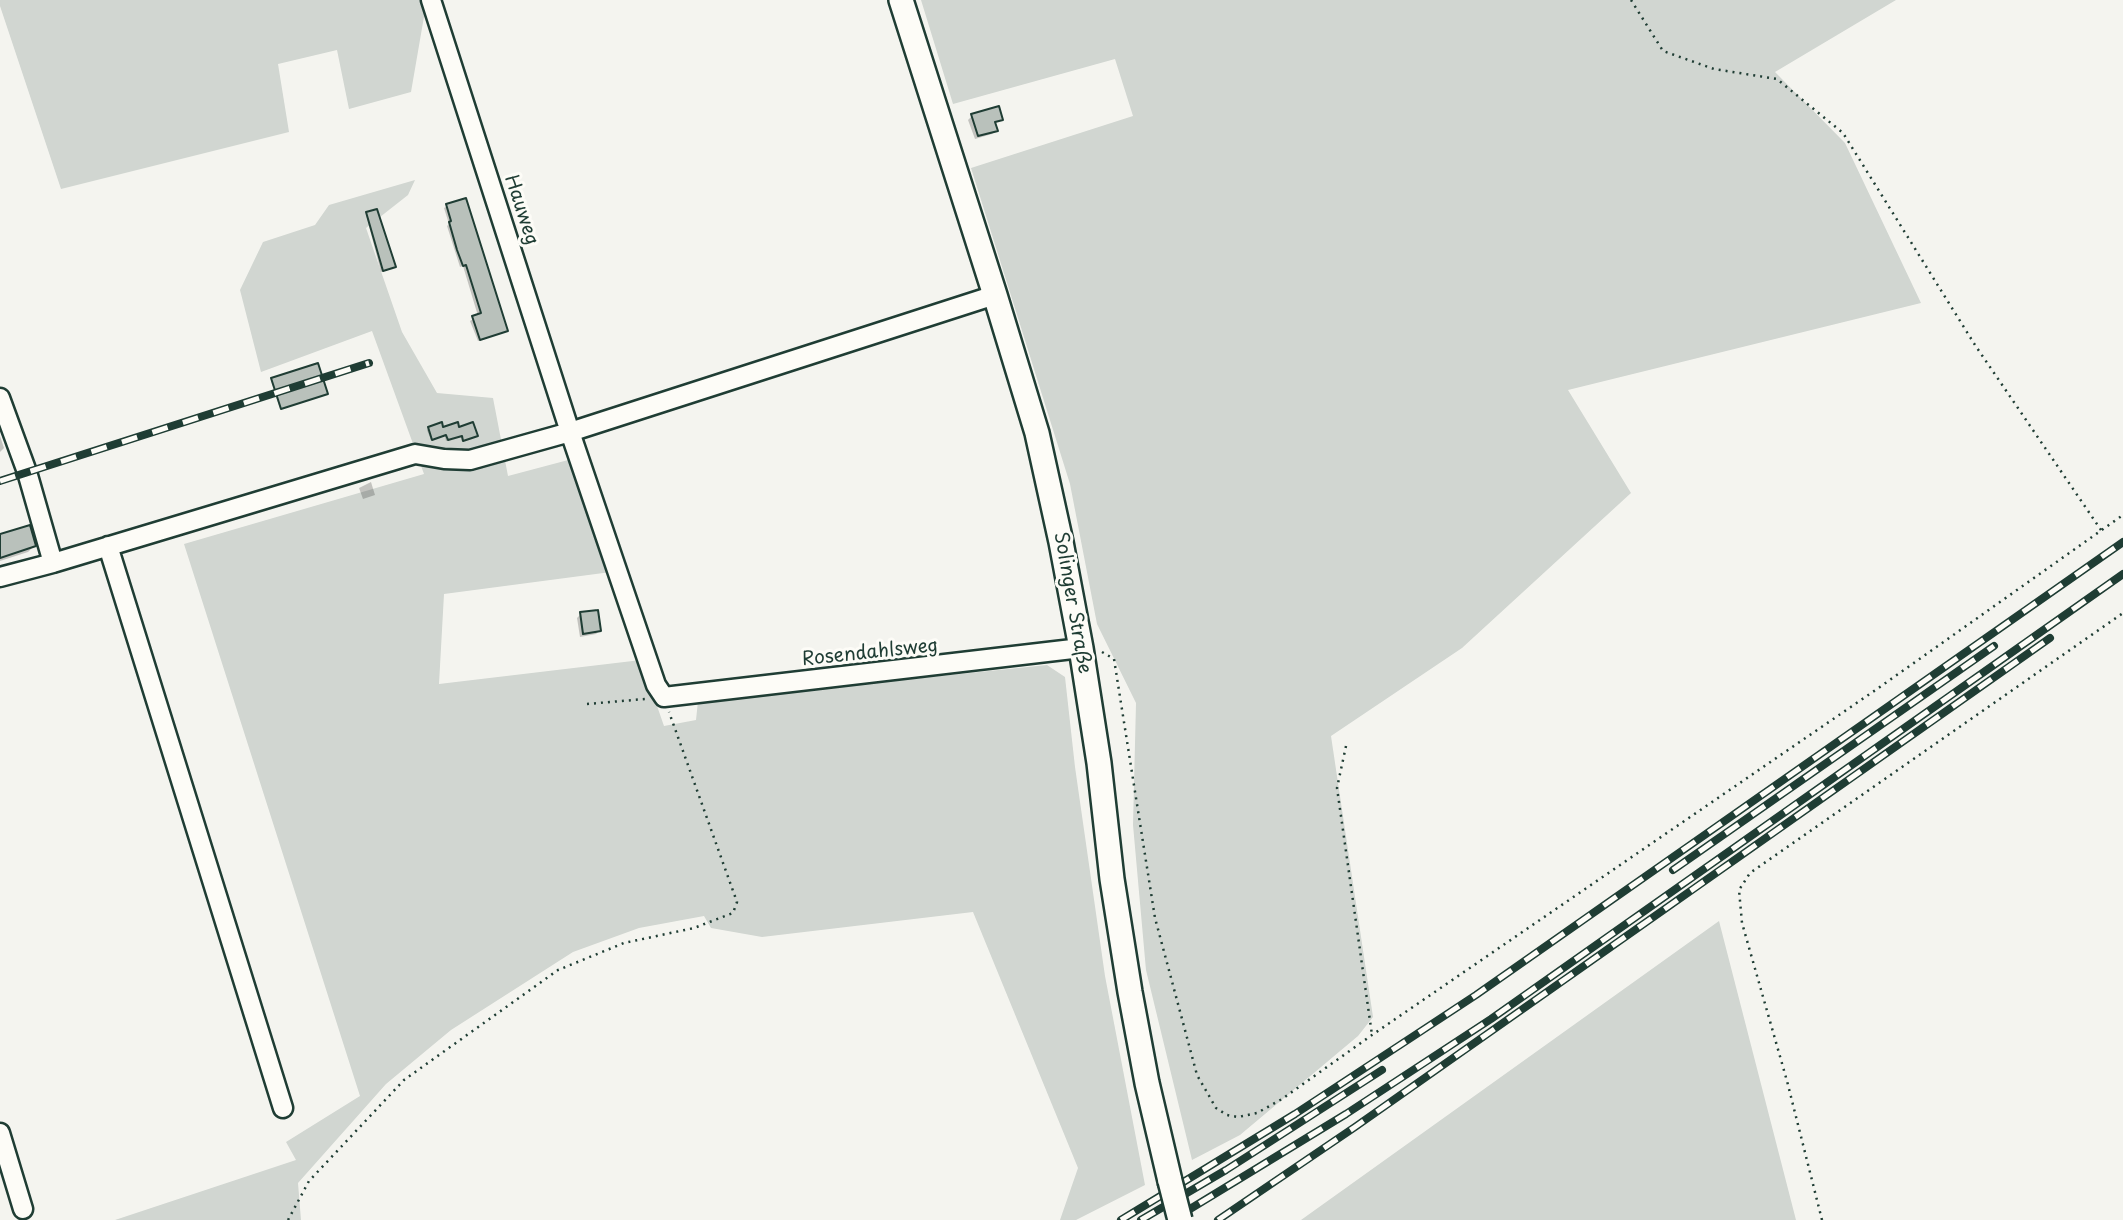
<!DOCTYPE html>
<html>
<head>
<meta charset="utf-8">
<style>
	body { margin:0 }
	canvas { display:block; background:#f4f4ef }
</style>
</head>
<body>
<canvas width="2123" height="1220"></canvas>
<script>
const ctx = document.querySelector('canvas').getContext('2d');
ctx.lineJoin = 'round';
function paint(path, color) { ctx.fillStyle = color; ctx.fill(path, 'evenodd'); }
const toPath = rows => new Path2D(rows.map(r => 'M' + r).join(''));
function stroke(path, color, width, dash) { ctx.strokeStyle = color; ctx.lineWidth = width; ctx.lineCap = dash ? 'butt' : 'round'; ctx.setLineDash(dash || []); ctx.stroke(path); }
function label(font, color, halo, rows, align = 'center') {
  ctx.font = font + ' "Playpen Sans",sans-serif'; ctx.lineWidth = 6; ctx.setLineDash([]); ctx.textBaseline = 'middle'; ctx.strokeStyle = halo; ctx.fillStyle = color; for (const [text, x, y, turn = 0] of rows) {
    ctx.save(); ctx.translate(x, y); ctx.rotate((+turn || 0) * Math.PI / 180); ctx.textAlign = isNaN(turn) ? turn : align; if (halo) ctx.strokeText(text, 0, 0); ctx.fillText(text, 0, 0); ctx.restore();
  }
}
paint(toPath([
	[0,0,424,0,426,5,411,92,349,109,337,50,278,64,289,132,61,189,0,6],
	[921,0,1896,0,1775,72,1845,143,1921,303,1568,390,1631,493,1462,648,1331,736,1373,1017,1358,1036,1240,1135,1192,1160,1146,970,1133,825,1136,703,1097,624,1070,484,971,168,1133,116,1115,59,953,104],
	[415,180,408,195,366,228,402,332,437,393,493,398,508,476,572,459,611,572,444,594,439,684,641,660,664,726,696,720,698,701,1047,665,1065,677,1075,767,1105,976,1145,1185,1076,1220,1060,1220,1078,1168,973,912,762,937,711,928,704,916,639,928,573,952,451,1030,386,1084,298,1183,301,1220,115,1220,296,1160,286,1142,360,1096,184,544,424,474,372,331,261,372,240,290,263,242,315,225,329,205],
	[1719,921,1796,1220,1301,1220]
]), '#d1d6d1');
paint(toPath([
	[972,116,1001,119,994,124,996,130,992,134,975,139,968,120],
	[447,206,506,330,503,333,478,341,470,321,478,316,463,266,460,267,447,226,449,224,444,208],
	[367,213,394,267,392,268,381,272,366,215],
	[272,379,324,395,280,409,271,381],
	[429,428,458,430,474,437,462,441,461,436,446,441,445,436,431,440,427,430],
	[0,436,4,448,0,452],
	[371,482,375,495,363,499,359,488],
	[0,536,34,546,28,552,0,561],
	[581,614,599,631,596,634,580,637,577,618]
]), '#0003');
const building = toPath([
	[999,106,1003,120,995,122,998,131,978,136,971,114,999,106],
	[466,198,508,331,480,340,472,316,481,313,466,265,463,266,457,250,449,222,451,221,446,204,466,198],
	[377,209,396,267,383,271,366,212,377,209],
	[318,363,328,394,281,409,271,378,318,363],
	[442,422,443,427,458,422,459,427,473,422,478,436,463,441,462,436,448,440,446,435,432,440,428,427,442,422],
	[30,525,36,546,0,558,0,534,30,525],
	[598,610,601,631,583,634,580,612,598,610]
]);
paint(building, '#b9c1bb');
stroke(building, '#1f3d34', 2);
const minor = toPath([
	[431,0,570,432,656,685,664,697,1081,648],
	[0,398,27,472,53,563],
	[108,546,283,1108],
	[0,577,53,563,415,454,444,459,470,460,570,432,995,295],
	[0,1133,23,1209]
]);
const major = toPath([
	[901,0,995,295,1037,433,1061,542,1081,648,1099,763,1112,879,1130,992,1147,1083,1170,1181]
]);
stroke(minor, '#1f3d34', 23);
stroke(major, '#1f3d34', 28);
stroke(toPath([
	[1631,0,1663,51,1714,69,1777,79,1843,133,1975,345,2101,530],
	[1102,652,1114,659,1155,918,1197,1075,1216,1108,1227,1115,1238,1117,1257,1113,1282,1099,1372,1035,1877,689,2123,515],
	[587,704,645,699],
	[1346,746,1337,788,1372,1035],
	[288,1220,309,1181,404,1080,558,970,624,943,694,928,733,913,737,902,669,712],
	[1822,1220,1787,1081,1742,923,1739,890,1750,873,2123,613]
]), '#1f3d34', 2.5, [2, 5]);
stroke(minor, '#fdfcf7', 18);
stroke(major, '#fdfcf7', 23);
const rail = toPath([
	[0,481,369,363],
	[1673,870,1994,646],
	[1121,1220,1295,1114,1476,995,2123,542],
	[1141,1220,1226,1170,1382,1070],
	[1172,1220,1346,1114,1491,1019,2123,574],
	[1218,1220,1355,1127,2050,638]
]);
stroke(rail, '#1f3d34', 8);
stroke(rail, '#fdfcf7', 5, [16]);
const majorBridge = toPath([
	[1170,1181,1180,1220]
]);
stroke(majorBridge, '#1f3d34', 28, []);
stroke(majorBridge, '#fdfcf7', 23);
label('19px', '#1f3d34', '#fdfcf7', [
	["Hauweg",521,210,72],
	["Solinger Straße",1072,603,80],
	["Rosendahlsweg",870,653,-6]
]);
</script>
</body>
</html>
